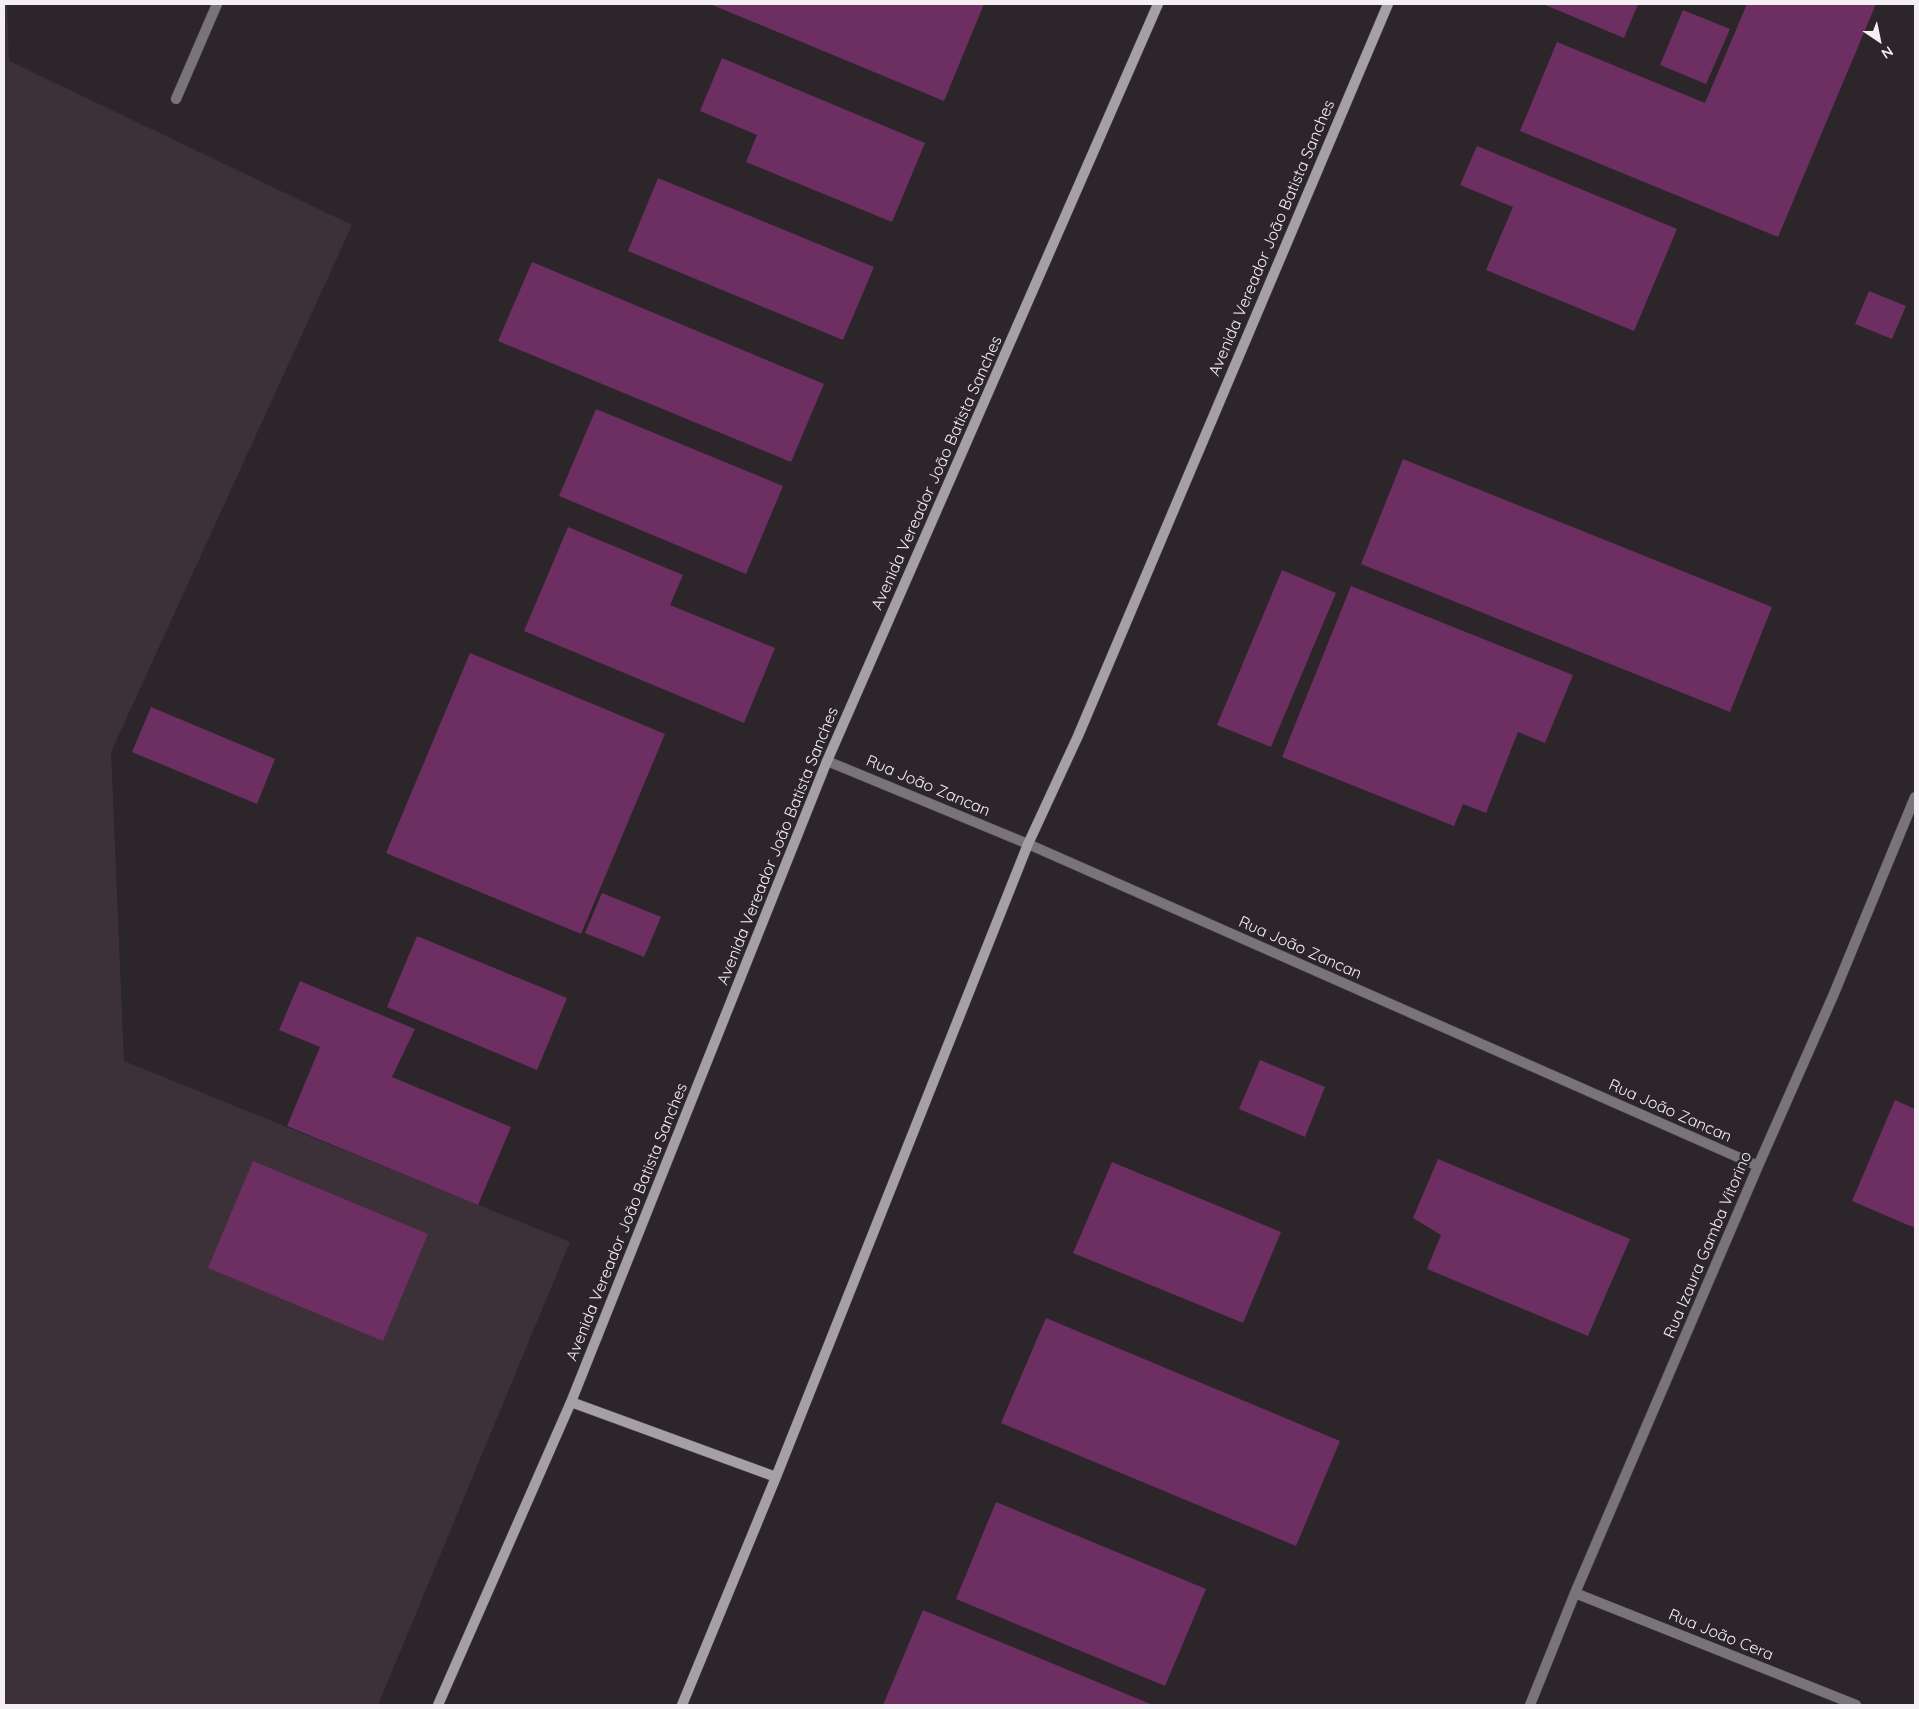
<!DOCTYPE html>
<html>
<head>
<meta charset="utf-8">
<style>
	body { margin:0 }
	#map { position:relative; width:1919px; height:1709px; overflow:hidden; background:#2c262b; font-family:Quicksand,sans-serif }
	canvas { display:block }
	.frame { position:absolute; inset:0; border:5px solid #f3eff2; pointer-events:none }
	.north { position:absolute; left:1854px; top:15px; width:50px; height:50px; -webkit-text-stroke:4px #2c262b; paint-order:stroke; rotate:146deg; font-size:14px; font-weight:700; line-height:20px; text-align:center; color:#f3eff2 }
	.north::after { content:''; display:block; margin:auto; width:18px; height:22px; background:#f3eff2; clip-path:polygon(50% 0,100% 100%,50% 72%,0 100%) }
</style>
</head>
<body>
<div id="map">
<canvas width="1919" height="1709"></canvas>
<div class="frame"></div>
<div class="north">N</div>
</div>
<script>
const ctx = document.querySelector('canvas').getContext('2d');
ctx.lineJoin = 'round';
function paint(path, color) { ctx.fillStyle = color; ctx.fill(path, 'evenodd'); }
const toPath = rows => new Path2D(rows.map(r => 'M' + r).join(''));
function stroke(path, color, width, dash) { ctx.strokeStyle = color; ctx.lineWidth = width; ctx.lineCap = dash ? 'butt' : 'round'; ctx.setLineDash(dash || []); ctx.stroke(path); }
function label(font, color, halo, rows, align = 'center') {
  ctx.font = font + ' Quicksand,sans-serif'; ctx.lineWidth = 5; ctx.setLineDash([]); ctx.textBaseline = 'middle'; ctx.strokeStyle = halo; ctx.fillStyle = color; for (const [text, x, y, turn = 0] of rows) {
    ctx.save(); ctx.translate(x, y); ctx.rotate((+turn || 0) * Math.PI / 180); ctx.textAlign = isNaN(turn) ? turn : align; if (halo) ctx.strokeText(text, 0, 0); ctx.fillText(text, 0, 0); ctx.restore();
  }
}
paint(toPath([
	[4,4,7,4,9,61,352,225,111,752,124,1061,570,1242,378,1705,4,1705]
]), '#3c3139');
paint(toPath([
	[710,4,984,4,944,101],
	[1543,4,1638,4,1624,38],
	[1747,4,1876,4,1778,237,1520,131,1557,42,1705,103],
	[1683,10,1730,29,1706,84,1660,65],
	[722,58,925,143,892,222,746,162,757,135,700,111],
	[1477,146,1677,229,1634,331,1486,270,1513,207,1460,185],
	[658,178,874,267,843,340,628,251],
	[532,262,824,384,791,462,498,341],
	[1869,291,1906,306,1892,339,1855,324],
	[596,409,783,486,746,574,559,496],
	[1403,459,1772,607,1730,712,1361,564],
	[568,527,683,575,670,605,775,648,744,723,524,631],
	[1282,570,1336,593,1271,747,1217,725],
	[1351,586,1573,675,1545,743,1518,732,1486,813,1463,804,1454,826,1282,757],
	[470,653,665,734,581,934,386,853],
	[151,707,275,759,257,804,132,752],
	[602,893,661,917,644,957,585,933],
	[417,936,567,998,537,1070,387,1007],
	[300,981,415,1029,392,1077,511,1127,478,1205,287,1126,320,1047,279,1030],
	[1260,1060,1325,1087,1305,1137,1239,1109],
	[1895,1100,1915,1109,1915,1228,1852,1201],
	[1438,1159,1630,1239,1588,1336,1427,1269,1441,1235,1413,1218],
	[253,1161,428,1234,383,1341,208,1268],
	[1112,1162,1281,1232,1243,1323,1073,1253],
	[1046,1318,1340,1441,1296,1546,1001,1423],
	[996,1502,1206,1589,1165,1686,956,1599],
	[923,1610,1153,1705,883,1705]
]), '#6d2e61');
const lane = toPath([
	[176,99,217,4]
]);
const street = toPath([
	[827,761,1028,844,1758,1166],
	[1575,1593,1856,1705],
	[1530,1705,1575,1593,1758,1166,1833,996,1915,797]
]);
const secondary = toPath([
	[571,1402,776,1477],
	[438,1705,571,1402,827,761,1158,4],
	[682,1705,776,1477,1028,844,1078,736,1388,4]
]);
stroke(lane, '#484247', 11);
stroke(street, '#484247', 11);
stroke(secondary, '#484247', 11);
stroke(lane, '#787477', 10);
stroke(street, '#787477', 10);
stroke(secondary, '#a5a0a4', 10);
label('16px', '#f3eff2', '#2c262b', [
	["Avenida Vereador João Batista Sanches",1272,238,-67],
	["Avenida Vereador João Batista Sanches",937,473,-66],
	["Rua João Zancan",928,786,23],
	["Avenida Vereador João Batista Sanches",778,846,-68],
	["Rua João Zancan",1300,948,24],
	["Rua João Zancan",1670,1111,24],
	["Avenida Vereador João Batista Sanches",627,1222,-68],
	["Rua Izaura Gamba Vitorino",1708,1245,-67],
	["Rua João Cera",1721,1635,22]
]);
</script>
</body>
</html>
